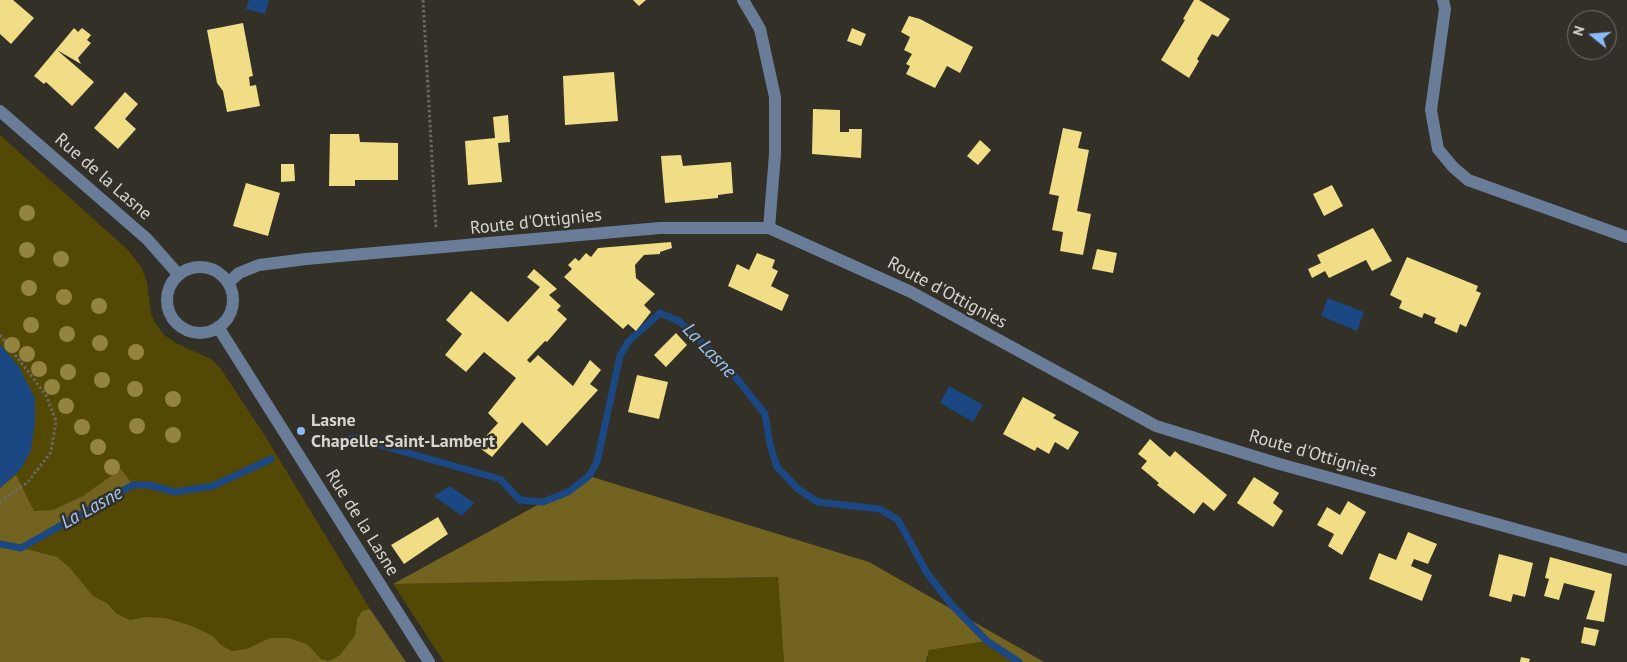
<!DOCTYPE html>
<html>
<head>
<meta charset="utf-8">
<style>
	body { margin:0 }
	#map { position:relative; width:1627px; height:662px; overflow:hidden; background:#323027; font-family:"PT Sans",sans-serif }
	canvas { display:block }
	.north { position:absolute; left:1567px; top:10px; width:50px; height:50px; box-sizing:border-box; background:#323027; border:1px solid #74726a; border-radius:50%; rotate:287deg; font-size:14px; font-weight:700; line-height:20px; text-align:center; color:#d6d5cf }
	.north::after { content:''; display:block; margin:auto; width:18px; height:22px; background:#8abafc; clip-path:polygon(50% 0,100% 100%,50% 72%,0 100%) }
</style>
</head>
<body>
<div id="map">
<canvas width="1627" height="662"></canvas>
<div class="north">N</div>
</div>
<script>
const ctx = document.querySelector('canvas').getContext('2d');
ctx.lineJoin = 'round';
function paint(path, color) { ctx.fillStyle = color; ctx.fill(path, 'evenodd'); }
const toPath = rows => new Path2D(rows.map(r => 'M' + r).join(''));
function stroke(path, color, width, dash) { ctx.strokeStyle = color; ctx.lineWidth = width; ctx.lineCap = dash ? 'butt' : 'round'; ctx.setLineDash(dash || []); ctx.stroke(path); }
function label(font, color, halo, rows, align = 'center') {
  ctx.font = font + ' "PT Sans",sans-serif'; ctx.lineWidth = 5; ctx.setLineDash([]); ctx.textBaseline = 'middle'; ctx.strokeStyle = halo; ctx.fillStyle = color; for (const [text, x, y, turn = 0] of rows) {
    ctx.save(); ctx.translate(x, y); ctx.rotate((+turn || 0) * Math.PI / 180); ctx.textAlign = isNaN(turn) ? turn : align; if (halo) ctx.strokeText(text, 0, 0); ctx.fillText(text, 0, 0); ctx.restore();
  }
}
paint(toPath([
	[0,135,128,250,141,267,147,282,151,314,156,324,164,335,176,343,211,359,221,369,267,439,370,609,362,611,357,619,355,635,340,655,329,661,321,659,307,644,270,638,246,649,232,651,221,645,213,636,144,617,130,620,117,614,107,603,93,596,82,583,0,544],
	[778,577,784,662,444,662,393,584],
	[987,641,1019,662,927,662,929,650]
]), '#544805');
paint(toPath([
	[121,469,133,485,22,548,57,557,70,568,93,596,107,603,117,614,130,620,144,617,165,618,189,625,213,636,221,645,232,651,246,649,270,638,288,638,307,644,321,659,329,661,340,655,355,635,357,619,362,611,370,609,406,662,0,662,0,488,16,475,34,511,53,510,83,496],
	[589,476,869,562,1044,662,1019,662,987,641,929,650,926,662,784,662,778,577,393,584,543,502,568,492]
]), '#726420');
paint(toPath([
	[249,0,269,0,265,14,246,9],
	[1328,298,1364,312,1357,331,1321,316],
	[0,344,19,367,35,398,35,422,31,450,21,469,0,488],
	[949,386,983,405,973,422,940,403],
	[450,486,474,503,462,516,434,496]
]), '#1b4782');
stroke(toPath([
	[333,441,355,438,500,479,520,500,543,502,568,492,589,476,597,462,620,356,628,342,660,313,679,321,726,365,765,414,770,445,777,467,798,489,818,502,880,509,898,520,927,573,951,604,987,641,1019,662],
	[0,544,21,548,133,485,149,485,175,492,213,486,271,459]
]), '#1b4782', 7);
paint(toPath([
	[0,0,13,0,34,18,11,44,0,34],
	[633,0,646,0,639,6],
	[1194,0,1199,0,1230,19,1218,37,1212,34,1197,59,1199,61,1189,78,1161,60,1185,20,1183,19],
	[909,16,920,19,973,47,960,73,947,66,935,88,906,74,910,66,906,64,912,54,904,50,910,37,901,32],
	[243,23,253,76,249,77,250,86,256,85,260,106,227,112,223,91,217,83,207,30],
	[74,28,78,32,82,28,91,35,87,40,91,43,78,58,81,64,57,50,94,82,72,106,46,82,44,84,34,76],
	[852,28,866,34,861,46,847,41],
	[614,72,618,121,565,125,563,76],
	[125,92,138,104,125,119,136,129,118,149,94,128],
	[813,109,840,110,840,132,849,132,849,129,862,129,861,158,812,154],
	[508,115,510,142,498,143,502,182,468,185,465,141,495,138,493,117],
	[1063,128,1082,132,1078,148,1089,150,1077,211,1091,214,1083,255,1060,251,1063,232,1052,230,1059,196,1049,194],
	[330,134,359,134,360,142,398,143,398,180,355,180,355,186,329,186],
	[980,140,991,150,978,165,967,156],
	[681,155,683,166,731,162,733,193,718,195,718,198,665,203,661,156],
	[281,164,294,164,295,181,281,182],
	[246,183,280,193,268,236,233,226],
	[1332,185,1343,206,1324,216,1313,194],
	[1373,228,1392,261,1372,271,1366,260,1329,278,1325,271,1312,278,1308,269,1321,263,1317,255],
	[671,242,672,248,660,252,660,254,644,255,635,265,636,278,655,294,644,305,651,312,636,331,628,324,623,329,564,277,572,269,568,265,575,258,579,261,586,253,591,257,598,248],
	[1097,249,1117,253,1113,273,1092,269],
	[757,253,775,260,772,268,778,271,771,286,789,295,782,311,728,286,737,264,749,270],
	[1407,257,1478,286,1476,291,1481,293,1466,327,1460,324,1457,333,1434,323,1436,318,1424,313,1422,318,1399,308,1402,301,1390,295],
	[534,269,557,289,549,295,561,306,557,310,567,319,547,342,545,341,527,360,530,363,538,355,573,386,590,360,601,370,590,384,598,390,547,446,522,422,492,457,477,446,498,423,488,413,516,378,484,352,466,372,445,355,462,334,446,320,471,291,508,322,540,287,527,277],
	[676,333,687,345,666,367,654,355],
	[637,375,668,382,659,419,628,412],
	[1023,397,1056,415,1053,418,1079,432,1068,450,1055,442,1049,454,1037,447,1035,451,1003,434],
	[1150,439,1170,457,1175,451,1227,495,1214,511,1203,502,1194,514,1157,485,1159,483,1141,468,1147,461,1138,454],
	[1254,477,1279,493,1273,503,1283,511,1273,527,1237,503],
	[1348,501,1366,512,1342,555,1328,546,1334,534,1317,525,1327,507,1340,515],
	[438,517,448,534,404,564,391,545],
	[1408,532,1437,544,1428,564,1414,559,1411,566,1432,575,1422,601,1369,579,1379,553,1396,560],
	[1499,554,1533,563,1525,597,1513,594,1511,602,1489,596],
	[1550,557,1612,574,1604,622,1586,619,1595,591,1564,583,1559,600,1544,596,1549,579,1545,578],
	[1584,627,1599,630,1595,646,1581,643],
	[1521,657,1530,659,1529,662,1520,662]
]), '#f0dd85');
stroke(toPath([
	[423,0,436,229],
	[0,335,46,395,56,421,51,452,28,482,0,502]
]), '#6b6961', 3, [2.5, 2.5]);
stroke(toPath([
	[743,0,760,29,775,97,775,154,769,228],
	[1443,0,1445,9,1431,110,1438,149,1453,167,1468,180,1627,237],
	[0,111,147,239,178,274],
	'167 300a33 33 0 1 1 66 0a33 33 0 1 1-66 0Z',
	[228,283,239,273,259,265,306,259,660,228,769,228,911,292,1156,426,1276,463,1627,560],
	[218,327,429,662]
]), '#697d99', 12);
ctx.fillStyle = '#93853f';
for (const [x, y] of [
	[27,213],
	[27,250],
	[61,259],
	[29,288],
	[64,297],
	[99,306],
	[31,325],
	[67,334],
	[100,343],
	[12,345],
	[136,352],
	[27,354],
	[39,369],
	[68,372],
	[102,380],
	[52,387],
	[135,389],
	[173,399],
	[66,406],
	[137,426],
	[82,427],
	[173,435],
	[98,447],
	[112,467]
]) { ctx.beginPath(); ctx.arc(x, y, 8, 0, 2 * Math.PI); ctx.fill(); }
for (const [x, y, r, color] of [
	[301,431,5,"#8abafc"]
]) { const dot = new Path2D(); dot.arc(x, y, r, 0, 2 * Math.PI); ctx.fillStyle = color; ctx.fill(dot); stroke(dot, '#323027', 2); }
label('18px', '#d6d5cf', '#323027', [
	["Rue de la Lasne",103,177,41],
	["Route d'Ottignies",536,222,-6],
	["Route d'Ottignies",947,293,28],
	["Route d'Ottignies",1313,454,16],
	["Rue de la Lasne",362,523,58]
]);
label('bold 18px', '#d6d5cf', '#323027', [
	["Lasne",311,421],
	["Chapelle-Saint-Lambert",311,442]
], 'left');
label('italic 19px', '#a1c6fa', '#323027', [
	["La Lasne",709,351,46],
	["La Lasne",92,508,-29]
]);
</script>
</body>
</html>
